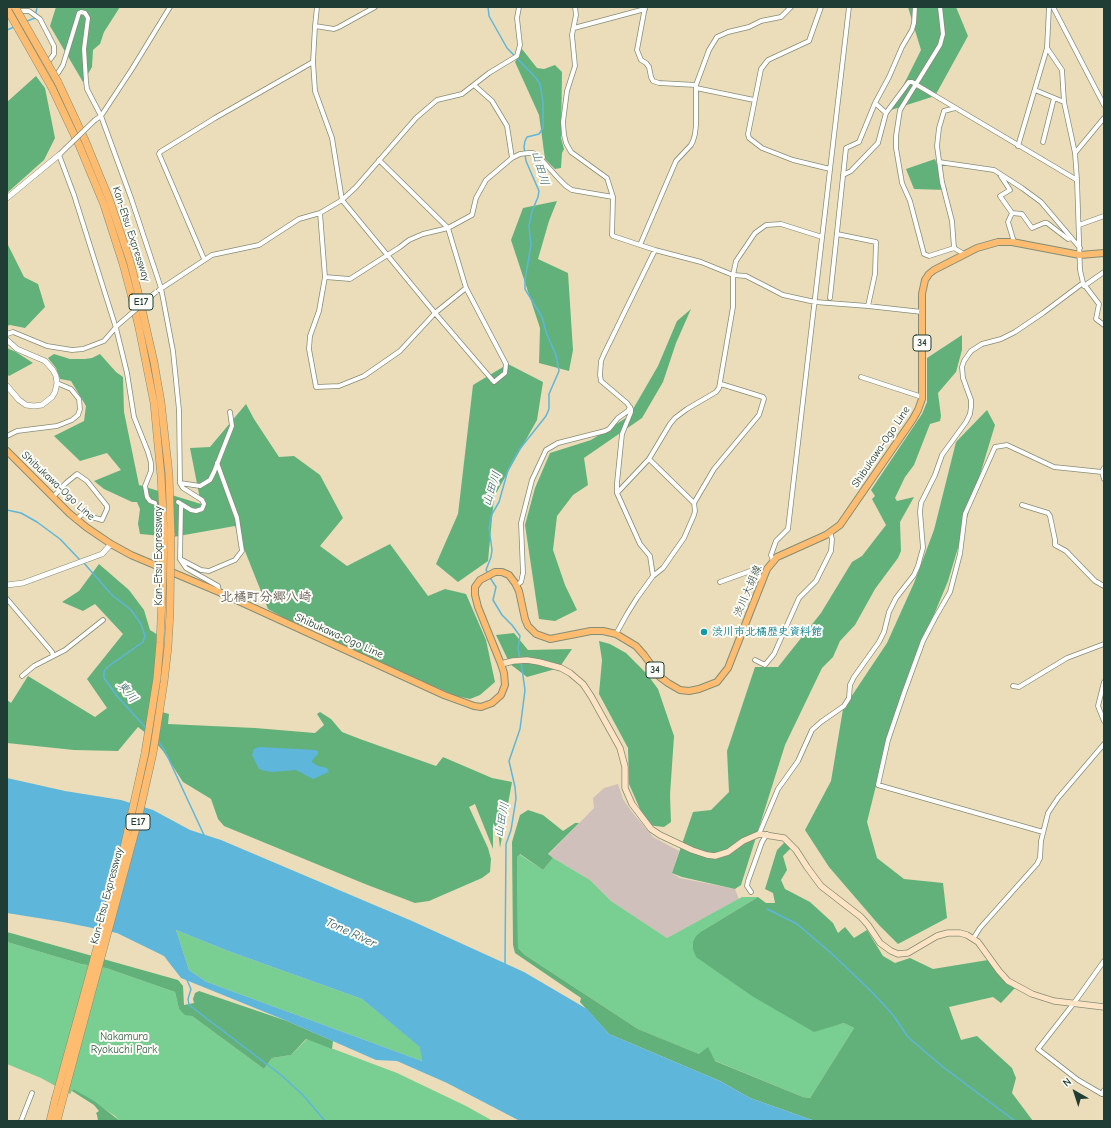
<!DOCTYPE html>
<html>
<head>
<meta charset="utf-8">
<style>
	body { margin:0 }
	#map { position:relative; width:1111px; height:1128px; overflow:hidden; background:#ebddb9; font-family:"Comic Neue",sans-serif }
	canvas { display:block }
	.frame { position:absolute; inset:0; border:8px solid #1f3d34; pointer-events:none }
	.north { position:absolute; left:1055px; top:1072px; width:40px; height:40px; -webkit-text-stroke:3px #fdfcf7; paint-order:stroke; rotate:321deg; font-size:11px; font-weight:700; line-height:16px; text-align:center; color:#1f3d34 }
	.north::after { content:''; display:block; margin:auto; width:14px; height:18px; background:#1f3d34; clip-path:polygon(50% 0,100% 100%,50% 72%,0 100%) }
</style>
</head>
<body>
<div id="map">
<canvas width="1111" height="1128"></canvas>
<div class="frame"></div>
<div class="north">N</div>
</div>
<script>
const ctx = document.querySelector('canvas').getContext('2d');
ctx.lineJoin = 'round';
function paint(path, color) { ctx.fillStyle = color; ctx.fill(path, 'evenodd'); }
const toPath = rows => new Path2D(rows.map(r => 'M' + r).join(''));
function stroke(path, color, width, dash) { ctx.strokeStyle = color; ctx.lineWidth = width; ctx.lineCap = dash ? 'butt' : 'round'; ctx.setLineDash(dash || []); ctx.stroke(path); }
function label(font, color, halo, rows, align = 'center') {
  ctx.font = font + ' "Comic Neue","Klee One",sans-serif'; ctx.lineWidth = 4; ctx.setLineDash([]); ctx.textBaseline = 'middle'; ctx.strokeStyle = halo; ctx.fillStyle = color; for (const [text, x, y, turn = 0] of rows) {
    ctx.save(); ctx.translate(x, y); ctx.rotate((+turn || 0) * Math.PI / 180); ctx.textAlign = isNaN(turn) ? turn : align; if (halo) ctx.strokeText(text, 0, 0); ctx.fillText(text, 0, 0); ctx.restore();
  }
}
paint(toPath([
	[618,784,623,799,632,812,653,837,679,851,672,873,680,878,735,889,739,899,667,938,611,901,590,880,548,855,594,808,593,798,604,788]
]), '#d0c0bc');
paint(toPath([
	[519,854,543,870,553,858,590,880,611,901,667,938,742,897,758,897,702,931,814,1031,844,1023,854,1028,810,1098,803,1097,638,1029,525,955,518,948,517,857],
	[176,930,228,951,362,999,421,1047,422,1061,207,982,189,970],
	[7,942,81,964,106,968,175,992,179,1009,192,1016,264,1069,272,1058,291,1055,307,1039,397,1073,466,1106,493,1121,120,1121,115,1116,73,1089,70,1094,41,1078,7,1064]
]), '#79ce91');
paint(toPath([
	[56,7,120,7,104,32,100,44,93,50,92,67,83,82,50,26],
	[908,7,956,7,968,36,935,96,891,110,921,50],
	[522,49,537,68,544,69,555,65,562,72,561,138,564,149,562,153,561,168,555,169,545,159,539,115,515,62],
	[36,76,45,88,55,138,44,160,7,193,7,102],
	[935,159,947,190,914,189,906,169],
	[557,201,549,221,538,259,568,273,573,350,569,371,539,363,540,328,511,240,523,208],
	[7,243,24,277,38,284,45,307,25,328,10,325,7,326],
	[691,309,676,343,663,382,642,418,584,458,588,485,573,495,557,516,553,550,565,585,577,610,555,621,539,619,525,525,535,488,550,453,591,440,629,416,658,366,677,321],
	[962,335,962,350,956,372,938,393,941,416,940,421,930,424,914,465,905,477,895,498,897,501,914,497,900,522,901,551,898,558,875,589,855,625,840,641,833,657,822,668,785,745,741,885,735,889,682,877,672,873,693,812,711,810,729,792,727,751,755,667,778,667,821,613,852,562,862,556,886,525,872,499,875,496,871,490,922,414,927,402,927,358],
	[7,348,16,352,33,363,9,376,7,374],
	[54,354,70,359,85,359,92,358,100,354,116,372,123,377,124,412,139,485,201,504,190,448,210,447,246,404,254,419,279,457,294,456,320,475,343,518,320,546,347,566,390,544,428,596,445,589,466,594,486,640,495,682,480,695,470,699,456,696,335,643,326,629,313,625,299,626,268,609,235,526,173,537,140,534,138,524,140,509,137,502,132,502,104,489,94,481,121,470,107,453,80,461,54,436,84,421,86,406,71,381,60,379,56,368,48,358],
	[508,364,543,382,537,420,494,497,488,561,458,582,436,564,458,514,473,385],
	[987,410,995,425,948,581,923,641,887,741,867,822,877,858,904,879,943,883,947,918,898,944,879,925,829,867,805,830,831,781,843,709,887,643,914,583,934,530,956,442],
	[99,564,129,590,144,610,150,630,158,635,151,709,169,714,168,724,255,728,315,733,324,725,317,714,320,712,331,719,342,732,360,739,436,766,443,757,492,778,512,782,500,848,498,831,493,823,493,849,475,804,469,807,488,848,491,859,490,872,482,878,429,901,415,903,365,884,224,826,218,819,211,799,183,782,163,751,151,737,138,727,118,751,74,750,7,743,7,700,11,703,28,676,95,717,107,708,87,679,123,634,95,604,83,611,62,602,79,591],
	[514,633,528,650,572,649,559,668,527,677,510,664,496,635],
	[599,641,610,644,626,653,647,674,658,689,674,736,670,795,671,822,664,827,647,825,629,784,628,748,599,694,602,660],
	[528,810,543,815,563,831,575,823,579,823,548,854,553,858,543,870,520,854,517,857,518,948,525,955,638,1029,699,1054,708,1047,715,1061,803,1097,810,1098,854,1028,844,1023,814,1032,752,996,696,957,693,949,693,942,696,936,702,931,758,897,766,903,775,903,773,893,765,889,777,850,785,842,791,848,783,856,787,870,781,880,785,889,810,902,833,923,838,933,845,927,854,938,867,930,883,956,895,963,910,958,933,969,988,960,1004,981,1015,988,1001,1003,993,997,949,1007,961,1040,977,1036,1012,1068,1016,1078,1012,1093,1033,1121,815,1121,750,1098,720,1081,609,1034,580,1002,581,998,515,953,513,945,512,842,520,815],
	[7,932,178,980,183,986,184,1005,194,1003,193,999,195,993,199,991,287,1021,333,1041,332,1049,306,1039,291,1055,272,1058,264,1069,192,1016,185,1015,179,1009,175,992,106,968,81,964,7,942],
	[73,1089,94,1101,120,1121,98,1121,97,1115,96,1113,99,1111,94,1105,72,1091]
]), '#62b17b');
paint(toPath([
	[259,747,315,750,318,751,318,754,313,759,312,762,318,766,327,768,329,772,313,779,296,770,272,772,265,771,259,769,252,755,254,749],
	[7,778,65,791,121,800,153,810,190,830,221,840,412,921,524,972,587,1009,609,1034,720,1081,750,1098,815,1121,520,1121,447,1083,397,1061,376,1060,287,1021,181,978,164,956,117,933,63,922,7,913],
	[176,930,228,951,362,999,420,1047,422,1061,207,982,189,970]
]), '#5eb6db');
stroke(toPath([
	[27,21,35,18,37,7],
	[7,30,14,27],
	[7,510,21,513,37,522,60,539,80,560],
	[83,562,112,595,131,610,141,624,145,636,143,642,106,668,104,672,104,678,117,696,146,728],
	[488,573,486,570,491,557,492,550,489,528,492,514,499,502,508,470,514,459,519,450,546,416,549,409,549,394,559,371,556,355,547,335,542,317,525,289,525,280,531,245,529,226,532,211,538,197,539,191,526,161,524,147,525,141,527,137,539,134,543,128,543,102,540,84,536,78,507,48,489,16,488,7],
	[489,576,496,587,493,600,502,615,512,625,520,636,518,648,520,659],
	[158,741,165,751,204,835],
	[767,909,797,924,831,953,872,992,893,1015,908,1037,943,1067,1015,1121],
	[505,964,506,844,511,830,516,799,515,787,509,761,520,729,525,690,521,662],
	[187,980,191,989,188,999,189,1005,281,1075,303,1095,325,1121]
]), '#5eb6db', 1.5);
const minor = toPath([
	[317,7,315,26,313,62,315,91,332,138,342,200,435,313,494,382,505,373,506,364,466,288,448,228,379,160],
	[575,7,576,15,572,35,575,66,567,91,563,122,564,135,566,143,571,152,607,178,613,197,612,235,613,236,655,250,701,262,733,275,746,276,783,295,815,302,868,306,922,312],
	[645,7,637,50,641,60,646,63,649,67,651,77,653,81,659,83,696,85],
	[821,7,809,41,768,60,761,69,748,134,749,138,762,148,793,160,830,169],
	[915,7,914,23,912,30,902,47,889,77,875,103,886,113,909,82,912,82,1077,180],
	[940,7,943,34,940,45,900,110,896,136,896,148,902,183,910,201,924,254,929,256,954,248],
	[1053,7,1104,105],
	[7,17,12,13,22,11,29,11,40,19,54,46,54,54,45,66,46,71,49,75,58,73,63,65,79,13,81,12,85,13,88,18,84,49,86,81,87,89,101,116,131,198,161,288,173,351,179,410,180,483,183,488,202,500,204,504,202,509,196,511,191,510,178,502],
	[315,26,334,29,339,27,375,7],
	[574,28,645,9],
	[474,85,492,101,507,126,512,158],
	[696,88,754,100],
	[1035,90,1064,102],
	[955,108,944,111,939,128,937,146,942,182,952,221,954,248,964,254],
	[95,120,101,116,132,69,170,7],
	[1043,142,1054,98],
	[1018,146,1047,48],
	[65,149,59,155,74,195,116,328,127,373,134,417,148,452,151,463,151,471,145,486,147,497,150,501,155,503],
	[1075,153,1104,118],
	[939,162,994,170,1022,188,1041,202,1080,248],
	[843,175,851,171,878,143,886,113],
	[1000,175,1010,190,1000,196,1012,213,1008,222,1014,242],
	[320,213,325,277,319,311,310,336,309,349,316,387,339,386,364,376,400,351,435,313,466,288],
	[1012,213,1022,214,1032,228,1044,223,1047,223,1068,239,1071,238],
	[1079,225,1104,216],
	[837,234,876,242,875,274,868,306],
	[640,245,676,161,691,145,693,141,695,134,696,125,696,85,709,50,717,37,728,32,749,27,761,21,781,17,791,7],
	[204,259,159,154,160,152,215,118,313,62],
	[325,277,350,279,400,247,409,240,423,234,448,228,472,215,476,198,486,180,512,158,520,154,528,153,533,153,540,158,559,179,566,186,572,190,613,197],
	[1083,283,1099,304,1096,319,1104,325],
	[1084,286,1104,272],
	[159,290,212,255,259,245,299,219,320,213,342,200,356,187,416,118,437,100,462,94,489,73,517,56,520,45,517,18,519,7],
	[830,298,846,148,859,142,875,103],
	[7,334,13,332,47,346,72,350,83,349,104,341,117,326],
	[861,377,922,397],
	[7,436,17,431,57,426,72,420,78,415,80,409,79,399,71,389,57,383],
	[649,459,694,503],
	[1104,468,1102,472,1104,479],
	[180,483,200,486,210,480,214,472,232,426,230,412],
	[617,493,649,459,670,424,675,418,687,409,716,392,719,388,733,307,733,275,736,261,755,233,766,225,781,224,822,237],
	[53,497,66,483,77,474,87,481,107,506,107,509,102,520,82,514,76,520],
	[181,505,180,559,186,568,218,586,219,592],
	[1022,505,1048,513,1050,516,1055,540,1055,545,1066,551,1095,581,1104,586],
	[180,559,201,570,209,571,235,560,242,551,237,518,217,463],
	[773,561,771,555,776,541,788,529,849,7],
	[653,576,650,556,640,544,617,493,617,483,622,434,631,412,631,409,627,403,601,381,600,375,601,361,604,354,655,250],
	[720,582,753,570,762,579],
	[517,585,521,582,523,573,521,523,532,480,546,450,558,443,605,431,609,429,618,418,628,411,630,407],
	[7,599,52,652,53,656],
	[616,634,627,614,637,598,653,576,663,568,684,538,694,515,695,511,694,503,714,469,759,415,764,399,763,397,721,384],
	[755,660,765,665,774,654,799,598,816,581,831,551,832,539,830,532],
	[22,676,34,666,65,650,103,620],
	[1104,682,1098,706,1104,721],
	[1013,686,1019,687,1067,658,1104,644],
	[1043,832,878,785,888,740,904,693,923,641,935,618,950,592,960,554,965,514,995,447,1007,445,1054,467,1102,472],
	[759,834,778,789,798,761,812,730,821,722,844,706,849,698,850,685,854,677,879,642,884,632,889,612,896,598,914,575,918,566,923,548,920,512,921,503,935,475,942,455,966,422,970,414,971,407,971,400,963,378,962,367,964,361,971,351,982,344,1001,339,1015,332,1043,313,1083,283,1080,270,1077,180,1075,153,1064,102,1062,70,1047,48,1049,7],
	[751,892,747,886,748,881,762,842,767,834],
	[973,939,980,928,1037,864,1040,858,1041,841,1048,813,1058,798,1104,744],
	[1104,961,1074,1003,1038,1049,1078,1080,1102,1094,1104,1090],
	[21,1121,32,1093]
]);
const tertiary = toPath([
	[7,198,59,155],
	[7,340,17,349,45,361,53,370,56,376,57,383,55,392,52,397,42,405,34,406,26,405,19,400,7,386],
	[7,585,23,583,102,554,111,544]
]);
const secondary = toPath([
	[501,664,513,661,527,660,539,662,561,668,570,673,583,684,591,696,620,748,625,767,625,788,632,804,651,829,660,835,692,850,707,855,715,856,728,852,743,841,759,834,784,838,796,850,807,867,821,886,861,917,868,925,880,943,891,951,898,954,908,953,937,936,948,933,960,933,967,935,978,942,999,971,1008,981,1032,994,1054,1001,1104,1007]
]);
const primary = toPath([
	[7,451,69,513,86,527,111,544,131,555,219,592,444,695,474,706,481,707,492,703,501,695,505,685,504,673,501,664,478,607,475,595,475,587,480,580,495,572,502,572,509,575,515,583,519,591,525,619,528,626,536,634,550,639,591,631,603,631,616,634,636,646,644,655,660,677,668,683,680,690,689,691,699,689,717,682,728,668,767,569,777,557,826,535,840,525,913,419,918,410,922,399,922,294,925,280,929,274,934,270,977,248,998,242,1012,242,1080,255,1104,253]
]);
const motorway = toPath([
	[58,82,85,140,110,201,130,261,138,292,154,362,161,402,169,474,171,535],
	[52,88,79,145,104,205,123,264,131,294,139,328,154,403,161,476,164,534],
	[50,1121,55,1100],
	[57,1121,62,1102]
]);
stroke(minor, '#858d76', 5.5);
stroke(tertiary, '#858d76', 6);
stroke(secondary, '#858d76', 7);
stroke(primary, '#858d76', 8);
stroke(motorway, '#858d76', 8);
stroke(minor, '#fff', 4);
stroke(tertiary, '#fff', 5);
stroke(secondary, '#fee4c5', 5.5);
stroke(primary, '#fdbc6f', 6);
stroke(motorway, '#fdbc6f', 7);
const minorBridge = toPath([
	[65,149,95,120],
	[118,325,156,292]
]);
const motorwayBridge = toPath([
	[15,7,58,82],
	[7,9,52,88],
	[55,1100,121,861,145,753,157,678,160,643,163,575,164,534],
	[62,1102,136,828,153,753,164,682,168,647,170,612,171,535]
]);
stroke(minorBridge, '#858d76', 5.5, []);
stroke(motorwayBridge, '#858d76', 8, []);
stroke(minorBridge, '#fff', 4);
stroke(motorwayBridge, '#fdbc6f', 7);
for (const [x, y, r, color] of [
	[704,632,4,"#0f9aa8"]
]) { const dot = new Path2D(); dot.arc(x, y, r, 0, 2 * Math.PI); ctx.fillStyle = color; ctx.fill(dot); stroke(dot, '#fdfcf7', 1.5); }
for (const [x, y, w] of [
	[141,302,24],
	[922,343,18],
	[655,670,18],
	[138,822,24]
]) { const box = new Path2D(); box.roundRect(x - w / 2, y - 8, w, 16, 3); ctx.fillStyle = '#fdfcf7'; ctx.fill(box); stroke(box, '#1f3d34', 1); }
label('bold 10px', '#1f3d34', null, [
	["E17",141,302],
	["34",922,343],
	["34",655,670],
	["E17",138,822]
]);
label('11px', '#1f3d34', '#fdfcf7', [
	["Kan-Etsu Expressway",131,234,72],
	["Shibukawa-Ogo Line",881,447,-56],
	["Shibukawa-Ogo Line",58,486,43],
	["Kan-Etsu Expressway",159,556,-90],
	["渋川大胡線",748,591,-67],
	["Shibukawa-Ogo Line",339,636,24],
	["Kan-Etsu Expressway",107,896,-75]
]);
label('bold 11px', '#0d838f', '#fdfcf7', [
	["渋川市北橘歴史資料館",712,632]
], 'left');
label('11px', '#36614b', '#fdfcf7', [
	["Nakamura",124,1037],
	["Ryokuchi Park",124,1050]
]);
label('italic 12px', '#326166', '#fdfcf7', [
	["山田川",540,168,74],
	["山田川",492,489,-72],
	["東川",127,692,50],
	["山田川",502,820,-79],
	["Tone River",351,933,25]
]);
label('bold 13px', '#696159', '#fdfcf7', [
	["北橘町分郷八崎",266,597]
]);
</script>
</body>
</html>
